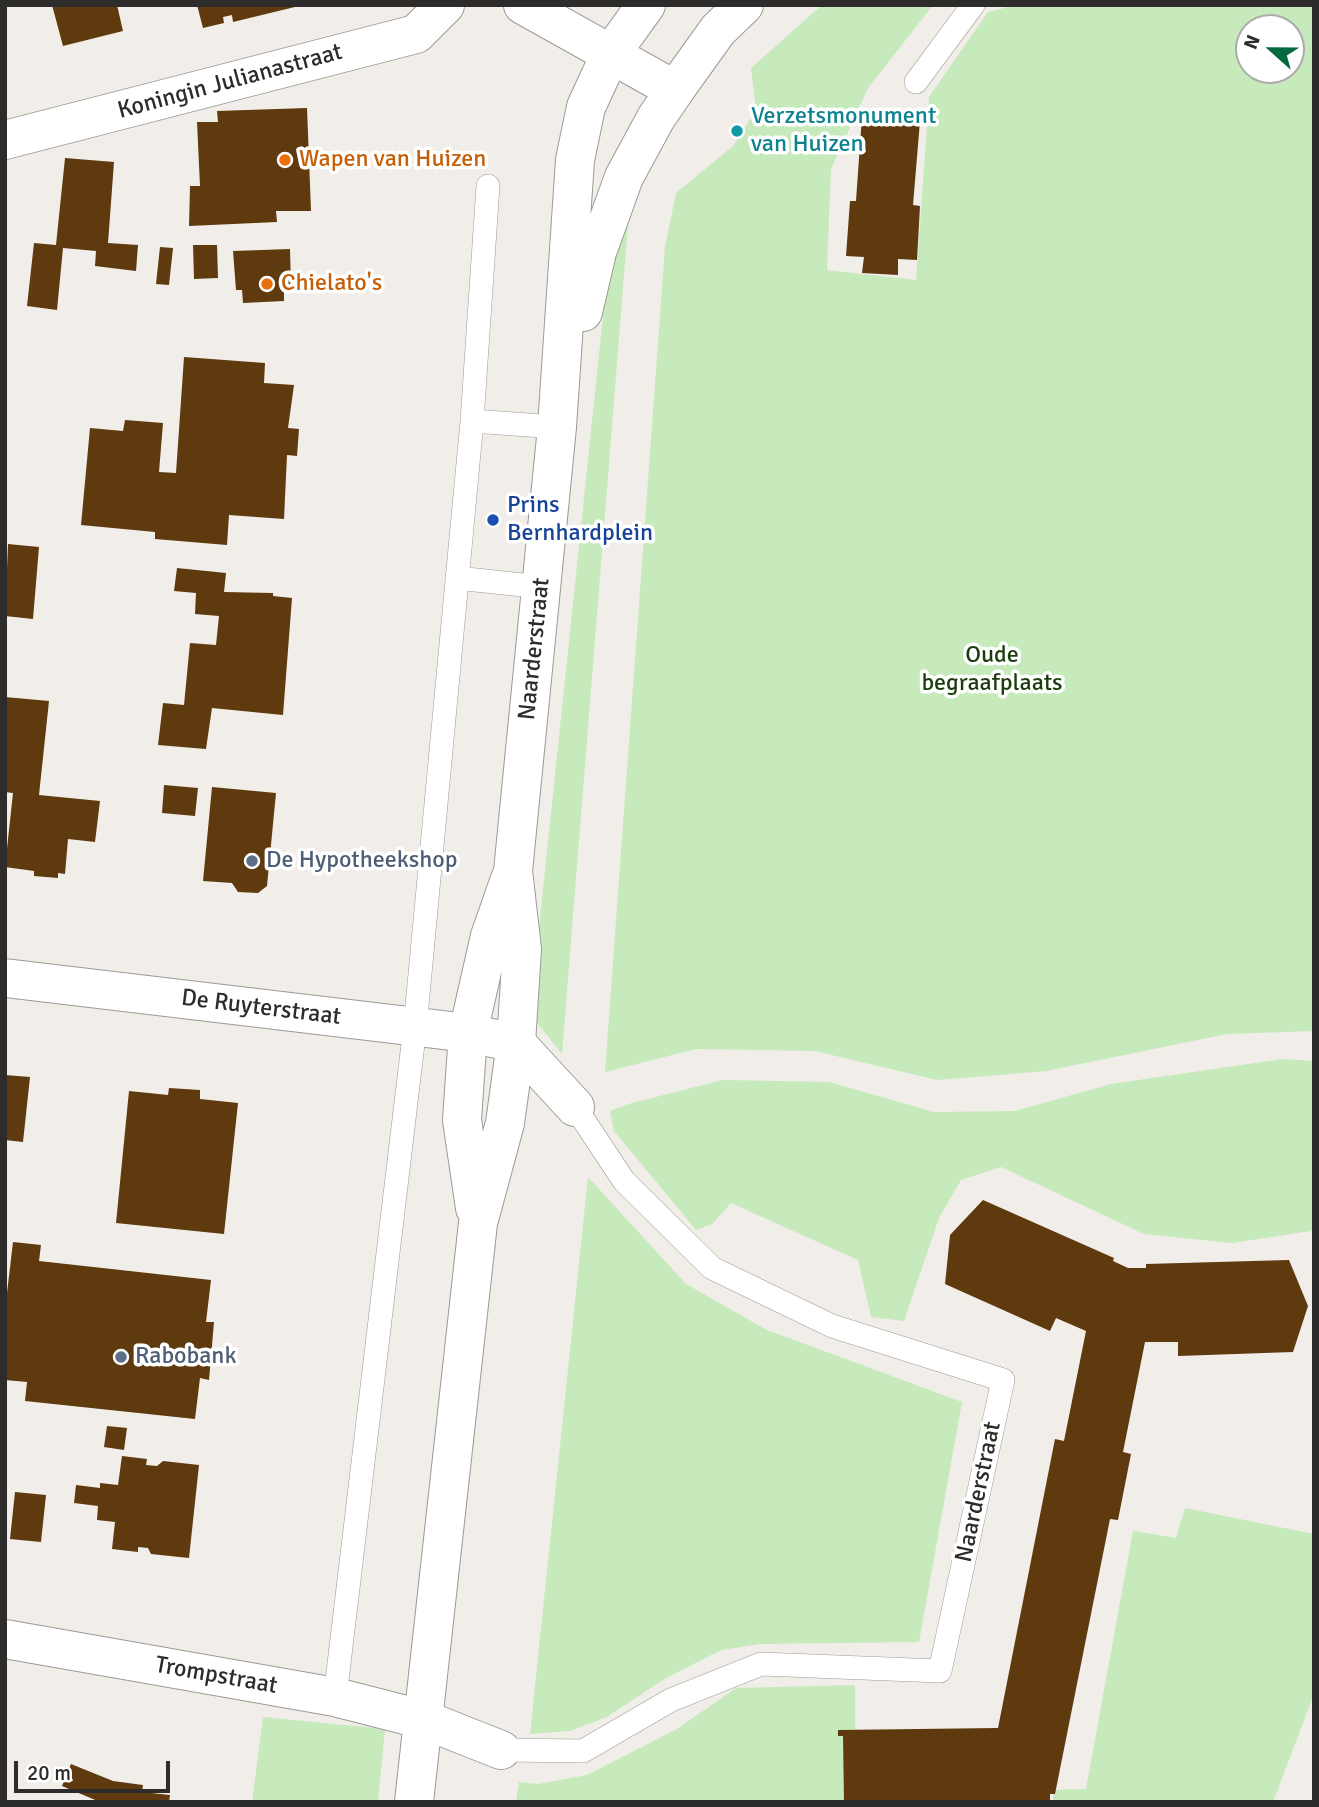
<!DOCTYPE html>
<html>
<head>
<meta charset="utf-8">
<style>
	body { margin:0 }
	#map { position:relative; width:1319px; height:1807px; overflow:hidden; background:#f1ede8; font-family:Signika,sans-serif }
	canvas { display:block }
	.frame { position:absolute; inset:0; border:7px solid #2e2c2a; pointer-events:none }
	.north { position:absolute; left:1235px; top:14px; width:70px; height:70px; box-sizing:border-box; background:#fff; border:2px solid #ababaa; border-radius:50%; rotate:291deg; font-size:19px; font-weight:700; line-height:28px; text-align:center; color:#2e2c2a }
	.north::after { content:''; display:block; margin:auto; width:24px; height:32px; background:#056a40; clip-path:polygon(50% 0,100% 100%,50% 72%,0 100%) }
	.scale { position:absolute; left:14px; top:1761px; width:156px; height:32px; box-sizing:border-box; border:4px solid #2e2c2a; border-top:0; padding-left:9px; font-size:21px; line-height:24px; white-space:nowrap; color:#2e2c2a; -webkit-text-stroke:5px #fff; paint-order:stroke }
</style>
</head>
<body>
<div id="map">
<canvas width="1319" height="1807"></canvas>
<div class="frame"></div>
<div class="north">N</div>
<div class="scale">20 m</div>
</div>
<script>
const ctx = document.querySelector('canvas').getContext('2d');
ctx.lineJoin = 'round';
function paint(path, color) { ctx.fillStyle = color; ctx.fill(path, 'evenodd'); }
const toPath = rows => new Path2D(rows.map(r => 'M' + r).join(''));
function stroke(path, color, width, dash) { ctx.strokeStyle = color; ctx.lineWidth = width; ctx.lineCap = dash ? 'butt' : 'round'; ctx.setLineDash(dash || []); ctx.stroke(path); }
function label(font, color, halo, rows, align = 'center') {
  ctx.font = font + ' Signika,sans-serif'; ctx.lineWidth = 7; ctx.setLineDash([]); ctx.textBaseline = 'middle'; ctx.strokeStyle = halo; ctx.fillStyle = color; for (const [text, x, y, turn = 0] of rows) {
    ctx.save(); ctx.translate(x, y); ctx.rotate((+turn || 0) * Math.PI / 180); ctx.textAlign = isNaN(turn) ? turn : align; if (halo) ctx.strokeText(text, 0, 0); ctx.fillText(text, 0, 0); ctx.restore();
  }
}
paint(toPath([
	[822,5,933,5,868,88,831,169,827,270,916,280,929,97,988,12,1016,5,1314,5,1314,1031,1227,1034,1046,1071,937,1080,815,1051,696,1049,605,1072,665,247,676,193,733,146,756,110,751,68],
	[1249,28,1291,28,1291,70,1249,70],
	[629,212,562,1054,530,1014,611,240],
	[1283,1059,1314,1061,1314,1225,1311,1231,1232,1243,1144,1234,1001,1167,961,1180,939,1218,904,1321,871,1317,858,1260,731,1203,712,1224,696,1230,614,1131,610,1111,632,1103,723,1080,829,1082,934,1112,1015,1111,1111,1084],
	[588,1177,686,1284,767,1330,962,1402,919,1642,760,1644,721,1650,666,1678,607,1717,570,1731,530,1734],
	[1185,1508,1314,1534,1314,1694,1273,1802,1053,1802,1053,1790,1086,1789,1133,1531,1176,1538],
	[855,1685,856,1802,516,1802,519,1782,538,1784,587,1775,677,1729,736,1688],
	[263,1717,385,1729,378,1802,252,1802]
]), '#c6eabb');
paint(toPath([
	[52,5,117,5,123,31,63,46],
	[197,5,299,5,299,6,233,22,232,15,223,17,224,23,203,28],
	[307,108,311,211,276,211,277,222,189,226,190,186,200,186,197,122,218,122,217,111],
	[862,116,920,121,913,205,920,206,917,260,898,259,898,275,862,273,864,257,846,256,850,201,856,201],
	[65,158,114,162,108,243,138,245,136,271,95,266,96,251,63,248,57,310,27,306,34,243,56,245],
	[193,245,217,245,218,278,194,279],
	[160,247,173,248,169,285,156,284],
	[290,249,291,288,284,288,284,301,243,303,242,290,236,290,233,251],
	[184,357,265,363,264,383,294,385,288,428,299,429,297,456,287,455,284,519,229,515,227,545,155,539,155,532,81,525,90,428,123,431,125,420,163,423,159,472,176,473],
	[8,544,39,547,33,619,5,616],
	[177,568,226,573,224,592,273,593,273,596,292,598,283,715,212,708,206,749,158,745,163,703,184,705,190,643,216,645,219,616,195,614,196,593,174,591],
	[5,697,49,701,39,795,100,801,95,842,68,839,65,874,58,873,58,878,34,876,34,871,5,867,13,793,5,792],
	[164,785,198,788,195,816,162,813],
	[212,787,276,793,267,886,258,893,238,892,232,883,203,881],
	[5,1075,30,1077,23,1142,5,1140],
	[169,1088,200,1090,200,1099,238,1103,224,1234,116,1223,129,1091,168,1095],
	[983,1200,1114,1258,1113,1261,1128,1268,1146,1268,1146,1264,1289,1260,1308,1306,1293,1352,1178,1356,1178,1342,1145,1342,1123,1452,1131,1454,1118,1520,1110,1519,1055,1794,1050,1794,1050,1802,844,1802,843,1736,838,1736,838,1730,998,1728,1055,1439,1064,1441,1086,1331,1056,1318,1050,1331,945,1284,950,1235],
	[13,1242,41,1245,39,1261,211,1280,206,1322,214,1322,209,1380,200,1378,195,1419,25,1401,27,1382,5,1380,5,1310],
	[107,1426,127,1428,124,1450,104,1447],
	[122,1456,147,1459,146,1465,157,1466,163,1461,199,1465,189,1558,151,1554,148,1548,138,1547,138,1552,112,1549,115,1522,97,1520,98,1506,74,1503,76,1485,100,1488,100,1483,118,1485],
	[15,1492,46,1495,41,1542,10,1539],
	[71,1764,113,1781,143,1785,142,1792,170,1795,169,1802,100,1802,62,1786]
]), '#5e3a0e');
const service = toPath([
	[916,82,973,5],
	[472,421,557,427],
	[457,578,541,587],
	[335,1697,415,1027,472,421,488,186],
	[501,1750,583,1751,671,1700,761,1664,940,1671,1003,1380,832,1326,712,1268,624,1181,575,1107]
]);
const minor = toPath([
	[523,5,675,90],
	[5,140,416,34,445,5],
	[5,978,468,1033,516,1043,575,1107],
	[5,1639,335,1697,425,1720,501,1750]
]);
const tertiary = toPath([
	[583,312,597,252,624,177,656,118,675,90,718,30,744,5],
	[475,1208,462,1120,468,1033,490,936,510,879],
	[414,1802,478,1223,505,1123,516,1043,522,949,513,871,557,427,575,160,586,107,610,55,646,5]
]);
stroke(service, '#9e9a96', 24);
stroke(minor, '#9e9a96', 40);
stroke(tertiary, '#9e9a96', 40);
stroke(service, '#fff', 23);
stroke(minor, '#fff', 38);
stroke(tertiary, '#fff', 38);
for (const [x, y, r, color] of [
	[737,131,7,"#0f9aa8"],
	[285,160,7,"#e8710a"],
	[267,284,7,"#e8710a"],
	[493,520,7,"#1a4fb4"],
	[252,861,7,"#5c6f8a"],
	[121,1357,7,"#5c6f8a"]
]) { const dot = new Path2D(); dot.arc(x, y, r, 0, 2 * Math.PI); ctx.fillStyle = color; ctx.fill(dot); stroke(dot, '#fff', 2.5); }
label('24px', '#2e2c2a', '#fff', [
	["Koningin Julianastraat",230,82,-15],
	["Naarderstraat",535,649,-84],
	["De Ruyterstraat",261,1008,7],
	["Naarderstraat",979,1492,-78],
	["Trompstraat",216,1676,10]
]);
label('24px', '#0d838f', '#fff', [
	["Verzetsmonument",751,117],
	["van Huizen",751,145]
], 'left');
label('24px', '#c56008', '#fff', [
	["Wapen van Huizen",299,160],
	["Chielato's",281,284]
], 'left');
label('24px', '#164399', '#fff', [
	["Prins",507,506],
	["Bernhardplein",507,534]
], 'left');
label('24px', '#1b3d0d', '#fff', [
	["Oude",992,656],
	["begraafplaats",992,684]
]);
label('24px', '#4e5e75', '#fff', [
	["De Hypotheekshop",266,861],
	["Rabobank",135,1357]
], 'left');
</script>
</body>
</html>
